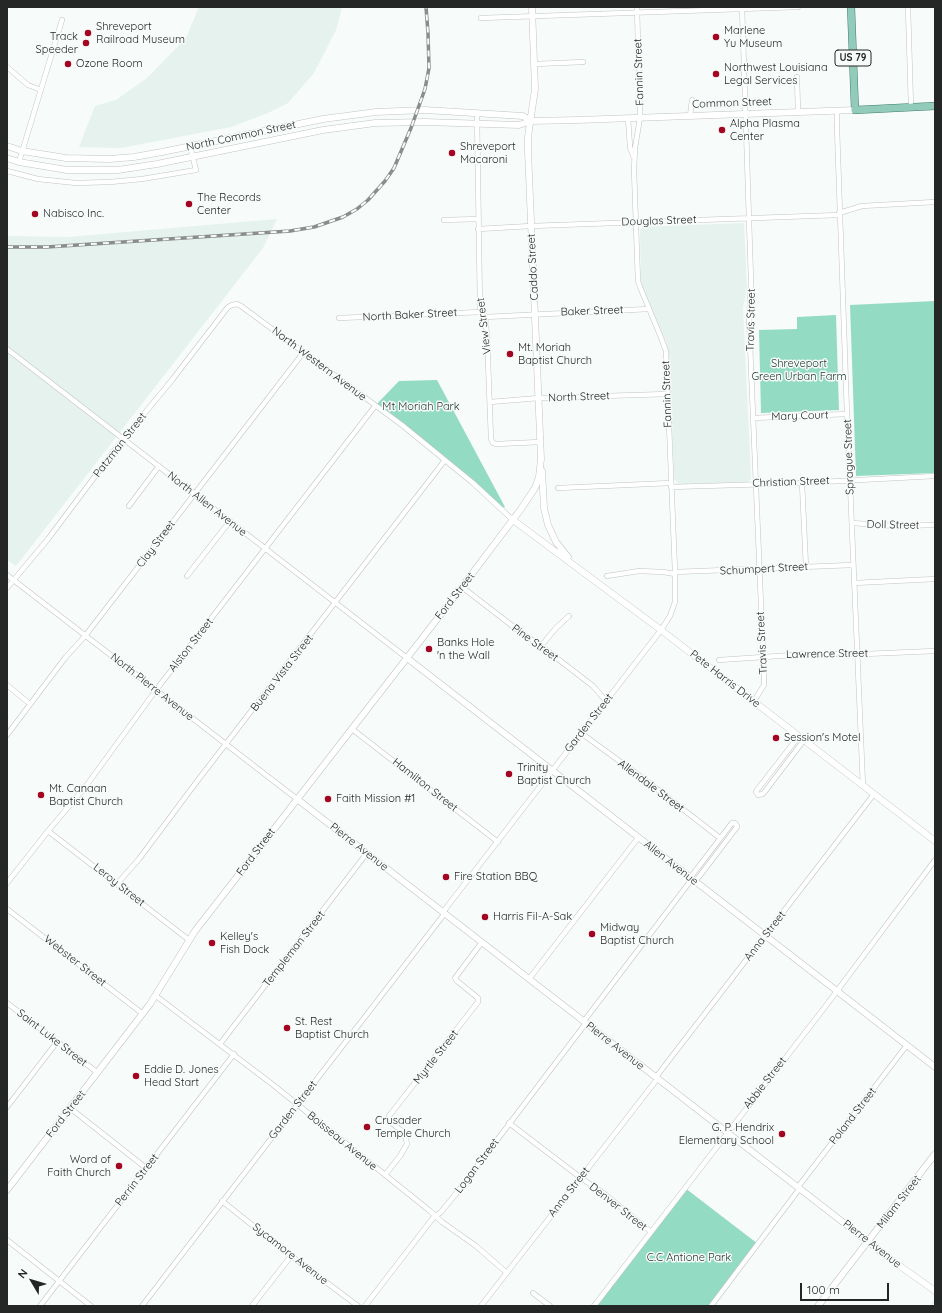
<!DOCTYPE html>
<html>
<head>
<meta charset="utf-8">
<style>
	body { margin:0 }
	#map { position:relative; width:942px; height:1313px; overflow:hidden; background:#f7fbf9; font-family:Quicksand,sans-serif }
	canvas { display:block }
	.frame { position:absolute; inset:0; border:8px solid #252726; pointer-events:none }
	.north { position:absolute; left:12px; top:1261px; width:40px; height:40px; -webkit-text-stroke:3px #f7fbf9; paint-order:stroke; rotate:308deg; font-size:11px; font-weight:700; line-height:16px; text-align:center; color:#252726 }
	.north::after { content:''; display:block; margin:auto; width:14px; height:18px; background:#252726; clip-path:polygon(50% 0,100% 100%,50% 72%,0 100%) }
	.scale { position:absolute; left:800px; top:1283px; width:89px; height:18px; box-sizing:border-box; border:2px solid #252726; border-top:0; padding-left:5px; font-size:12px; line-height:14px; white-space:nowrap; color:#252726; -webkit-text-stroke:3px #f7fbf9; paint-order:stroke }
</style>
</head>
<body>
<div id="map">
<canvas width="942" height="1313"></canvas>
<div class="frame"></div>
<div class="north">N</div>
<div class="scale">100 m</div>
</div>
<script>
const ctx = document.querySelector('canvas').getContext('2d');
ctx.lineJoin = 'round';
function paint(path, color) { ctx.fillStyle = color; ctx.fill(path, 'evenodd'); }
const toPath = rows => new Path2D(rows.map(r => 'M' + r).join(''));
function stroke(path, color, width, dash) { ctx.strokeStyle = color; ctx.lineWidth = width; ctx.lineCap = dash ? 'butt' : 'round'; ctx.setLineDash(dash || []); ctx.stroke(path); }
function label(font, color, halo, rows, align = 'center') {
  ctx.font = font + ' Quicksand,sans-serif'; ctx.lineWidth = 3; ctx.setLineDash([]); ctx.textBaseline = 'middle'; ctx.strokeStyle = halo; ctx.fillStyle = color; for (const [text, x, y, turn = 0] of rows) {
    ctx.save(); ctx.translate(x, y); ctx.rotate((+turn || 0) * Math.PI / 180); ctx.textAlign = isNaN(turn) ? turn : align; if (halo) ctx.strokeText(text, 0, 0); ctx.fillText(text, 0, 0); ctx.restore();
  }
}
paint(toPath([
	[199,7,342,7,336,30,314,73,288,103,268,113,231,127,121,148,79,147,95,106,116,100,147,78,186,38],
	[277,219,263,248,16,566,7,560,7,236,68,237],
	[744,223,747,288,743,308,751,479,748,482,678,484,674,479,670,369,667,344,641,283,640,230,643,227]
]), '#e5f2ed');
paint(toPath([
	[935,301,935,473,856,476,850,305],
	[836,315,839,410,761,413,759,330,797,329,797,317],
	[437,380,505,507,500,508,473,483,375,406,399,381],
	[685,1188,758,1244,710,1306,594,1306]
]), '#94dbc4');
const street = toPath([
	[742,7,751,280,749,320,764,676,764,685,754,701],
	[908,7,911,107],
	[481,18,798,7],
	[535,64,583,62],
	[7,67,28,85,41,90],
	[797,77,798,111],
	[837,110,837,125],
	[477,114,480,308,481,312,485,316,487,335,491,439,493,443,497,444,540,442],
	[690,116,692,100],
	[628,118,630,147,633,156],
	[837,128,847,414,863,786],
	[19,162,62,20],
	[7,171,38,179,76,183,110,182,142,179,196,170,190,146],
	[839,213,862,206,935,202],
	[444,220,478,219],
	[478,229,531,226,839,215],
	[485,317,649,309],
	[339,318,481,312],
	[7,349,407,658],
	[490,402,539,398,668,394],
	[753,418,847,414],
	[802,483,806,567],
	[671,487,802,483,935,476],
	[558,488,671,483],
	[129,506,159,466],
	[852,523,894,526,935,525],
	[675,572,853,565],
	[7,575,297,799],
	[187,576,230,521],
	[607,576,639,571,663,572,675,574],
	[854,583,935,579],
	[462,587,519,631,541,646,593,686,606,701],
	[7,588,48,539,117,447,172,380,228,307,232,305,237,304,241,306,402,425,473,483,513,520],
	[541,646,556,628,569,616],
	[719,660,808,654,865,654,935,651],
	[7,685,30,704],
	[352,729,498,842],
	[581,733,644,779,720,838],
	[7,735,65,658,85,636,303,353],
	[799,736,757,790,756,792,758,795,763,794,804,740],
	[48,831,189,940],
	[690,878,732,823,735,823,737,826,737,827,695,882],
	[7,883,48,831,86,786,156,690,375,406],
	[117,884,139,859,198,780,445,460],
	[7,909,143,1014],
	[443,912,661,630,670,616,675,602,675,572,666,351,660,335,640,287,638,281,634,170,635,148,640,118,637,7],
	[529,979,638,838],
	[156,996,272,1084,430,1211,442,1222,476,1246,507,1273],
	[7,1003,98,1073],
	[584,1021,692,879],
	[220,1044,367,853],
	[656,1077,874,794],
	[7,1107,57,1042],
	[70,1108,146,1168],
	[509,1123,581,1178,606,1195,651,1232],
	[385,1175,400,1156,407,1144,406,1139,402,1131,389,1121,389,1116,478,1002,478,998,457,981,455,978,482,942],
	[798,1187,907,1045],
	[222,1201,291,1256,358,1306],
	[7,1240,91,1306],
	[533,1293,550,1306],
	[40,1306,234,1054],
	[142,1306,445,913],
	[252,1306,291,1256],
	[365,1306,433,1218,441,1212,459,1190,586,1023],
	[481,1306,658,1078],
	[594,1306,828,1003,935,860],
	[711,1306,800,1188],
	[934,1306,935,1304]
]);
const secondary = toPath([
	[7,146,22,151,66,158,109,159,134,157,162,152,323,119,376,112,425,110,523,116,531,121],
	[7,158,19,162,67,170,118,170,157,164,323,130,375,123,425,122,519,125,531,121,578,120,855,110],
	[542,471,544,508,548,525,556,542,568,557],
	[513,520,661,630,935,841],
	[407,658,935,1067],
	[297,799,893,1261,935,1291],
	[7,1190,150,1004,195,931,462,587,521,509,535,488,539,477,541,459,528,151,528,137,535,89,532,7],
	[818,1306,935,1154]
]);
const primary = toPath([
	[851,7,855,110,935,106]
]);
stroke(street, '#c1c4c3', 5.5);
stroke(secondary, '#c1c4c3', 7);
stroke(primary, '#3e7b6a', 8);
stroke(street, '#fff', 4.5);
stroke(secondary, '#fff', 6);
stroke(primary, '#93cbbb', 7);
const rail = toPath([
	[7,247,47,247,290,231,314,227,343,217,357,209,368,200,385,181,394,168,411,128,425,89,429,68,428,33,426,7]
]);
stroke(rail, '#8a8d8c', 3.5);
stroke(rail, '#f7fbf9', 2, [6]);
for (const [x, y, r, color] of [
	[88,33,4,"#a20422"],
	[716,37,4,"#a20422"],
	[86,43,4,"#a20422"],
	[68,64,4,"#a20422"],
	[716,74,4,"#a20422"],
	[722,130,4,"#a20422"],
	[452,153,4,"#a20422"],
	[189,204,4,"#a20422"],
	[35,214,4,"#a20422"],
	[510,354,4,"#a20422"],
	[429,649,4,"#a20422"],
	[776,738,4,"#a20422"],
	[509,774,4,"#a20422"],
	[41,795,4,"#a20422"],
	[328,799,4,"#a20422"],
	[446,877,4,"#a20422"],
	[485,917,4,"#a20422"],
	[592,934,4,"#a20422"],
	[212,943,4,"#a20422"],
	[287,1028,4,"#a20422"],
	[136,1076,4,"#a20422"],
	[367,1127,4,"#a20422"],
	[782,1134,4,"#a20422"],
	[119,1166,4,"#a20422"]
]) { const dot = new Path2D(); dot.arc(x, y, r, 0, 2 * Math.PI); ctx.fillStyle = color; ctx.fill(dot); stroke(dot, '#f7fbf9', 1.5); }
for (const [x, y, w] of [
	[853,58,36]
]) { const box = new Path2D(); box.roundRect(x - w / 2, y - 8, w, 16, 3); ctx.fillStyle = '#f7fbf9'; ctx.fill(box); stroke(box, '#252726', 1); }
label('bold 10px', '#252726', null, [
	["US 79",853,58]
]);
label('11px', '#252726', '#f7fbf9', [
	["Shreveport",96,27],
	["Railroad Museum",96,40],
	["Marlene",724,31],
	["Yu Museum",724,44],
	["Track",78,37,"right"],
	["Speeder",78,50,"right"],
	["Ozone Room",76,64],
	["Northwest Louisiana",724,68],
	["Legal Services",724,81],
	["Alpha Plasma",730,124],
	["Center",730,137],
	["Shreveport",460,147],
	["Macaroni",460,160],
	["The Records",197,198],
	["Center",197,211],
	["Nabisco Inc.",43,214],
	["Mt. Moriah",518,348],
	["Baptist Church",518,361],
	["Banks Hole",437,643],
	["'n the Wall",437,656],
	["Session's Motel",784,738],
	["Trinity",517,768],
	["Baptist Church",517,781],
	["Mt. Canaan",49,789],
	["Baptist Church",49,802],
	["Faith Mission #1",336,799],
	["Fire Station BBQ",454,877],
	["Harris Fil-A-Sak",493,917],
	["Midway",600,928],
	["Baptist Church",600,941],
	["Kelley's",220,937],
	["Fish Dock",220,950],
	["St. Rest",295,1022],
	["Baptist Church",295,1035],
	["Eddie D. Jones",144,1070],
	["Head Start",144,1083],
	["Crusader",375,1121],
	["Temple Church",375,1134],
	["G. P. Hendrix",774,1128,"right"],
	["Elementary School",774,1141,"right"],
	["Word of",111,1160,"right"],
	["Faith Church",111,1173,"right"]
], 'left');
label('11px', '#252726', '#f7fbf9', [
	["Fannin Street",639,72,-92],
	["Common Street",732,103,-2],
	["North Common Street",241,136,-12],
	["Douglas Street",659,221,-2],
	["Caddo Street",533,267,-93],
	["Baker Street",592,311,-2],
	["North Baker Street",410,315,-3],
	["Travis Street",751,320,-89],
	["View Street",484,326,-97],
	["North Western Avenue",319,364,37],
	["Fannin Street",667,394,-92],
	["North Street",579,397,-2],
	["Mary Court",800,416,-2],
	["Patzman Street",120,445,-52],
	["Sprague Street",849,457,-92],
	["Christian Street",791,482,-2],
	["North Allen Avenue",207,504,38],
	["Doll Street",893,525,1],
	["Clay Street",156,544,-53],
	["Schumpert Street",764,569,-3],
	["Ford Street",455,596,-52],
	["Pine Street",535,643,36],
	["Travis Street",762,643,-93],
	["Alston Street",191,645,-52],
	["Lawrence Street",827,654,-1],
	["Buena Vista Street",282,673,-52],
	["Pete Harris Drive",725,679,38],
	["North Pierre Avenue",152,687,38],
	["Garden Street",589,723,-52],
	["Hamilton Street",425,785,38],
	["Allendale Street",651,786,37],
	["Pierre Avenue",359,847,38],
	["Ford Street",256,852,-53],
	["Allen Avenue",671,863,38],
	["Leroy Street",119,885,38],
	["Anna Street",765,936,-52],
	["Templeman Street",294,949,-52],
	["Webster Street",75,961,38],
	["Saint Luke Street",52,1038,38],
	["Pierre Avenue",615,1046,38],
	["Myrtle Street",436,1057,-52],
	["Abbie Street",765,1083,-52],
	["Garden Street",293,1110,-52],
	["Ford Street",66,1114,-52],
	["Poland Street",853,1116,-52],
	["Boisseau Avenue",342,1141,39],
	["Logan Street",477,1166,-53],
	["Perrin Street",137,1180,-52],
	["Anna Street",569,1192,-52],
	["Milam Street",899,1202,-52],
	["Denver Street",618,1207,38],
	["Pierre Avenue",872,1244,38],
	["Sycamore Avenue",290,1254,38]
]);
label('11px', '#1c322b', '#f7fbf9', [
	["Shreveport",799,364],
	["Green Urban Farm",799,377],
	["Mt Moriah Park",421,407],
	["C.C Antione Park",689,1258]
]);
</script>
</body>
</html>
